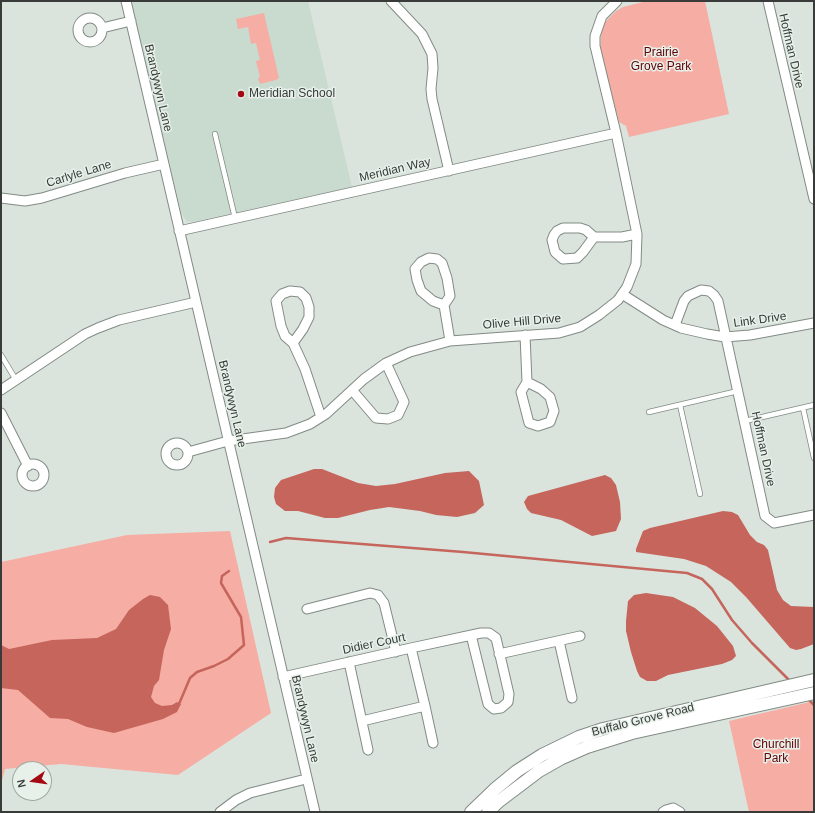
<!DOCTYPE html>
<html>
<head>
<meta charset="utf-8">
<style>
	body { margin:0 }
	#map { position:relative; width:815px; height:813px; overflow:hidden; background:#dae4dd; font-family:Arial,sans-serif }
	canvas { display:block }
	.frame { position:absolute; inset:0; border:2px solid #383b39; pointer-events:none }
	.north { position:absolute; left:12px; top:761px; width:40px; height:40px; box-sizing:border-box; background:#e7f1ea; border:1px solid #a1a8a3; border-radius:50%; rotate:257deg; font-size:11px; font-weight:700; line-height:16px; text-align:center; color:#383b39 }
	.north::after { content:''; display:block; margin:auto; width:14px; height:18px; background:#a30913; clip-path:polygon(50% 0,100% 100%,50% 72%,0 100%) }
</style>
</head>
<body>
<div id="map">
<canvas width="815" height="813"></canvas>
<div class="frame"></div>
<div class="north">N</div>
</div>
<script>
const ctx = document.querySelector('canvas').getContext('2d');
ctx.lineJoin = 'round';
function paint(path, color) { ctx.fillStyle = color; ctx.fill(path, 'evenodd'); }
const toPath = rows => new Path2D(rows.map(r => 'M' + r).join(''));
function stroke(path, color, width, dash) { ctx.strokeStyle = color; ctx.lineWidth = width; ctx.lineCap = dash ? 'butt' : 'round'; ctx.setLineDash(dash || []); ctx.stroke(path); }
function label(font, color, halo, rows, align = 'center') {
  ctx.font = font + ' Arial,sans-serif'; ctx.lineWidth = 3; ctx.setLineDash([]); ctx.textBaseline = 'middle'; ctx.strokeStyle = halo; ctx.fillStyle = color; for (const [text, x, y, turn = 0] of rows) {
    ctx.save(); ctx.translate(x, y); ctx.rotate((+turn || 0) * Math.PI / 180); ctx.textAlign = isNaN(turn) ? turn : align; if (halo) ctx.strokeText(text, 0, 0); ctx.fillText(text, 0, 0); ctx.restore();
  }
}
paint(toPath([
	[131,1,308,1,352,187,192,222,186,221,181,212]
]), '#c9dacf');
paint(toPath([
	[647,1,705,1,729,114,629,137,626,126,619,122,600,52,601,37,603,24,616,11,623,7],
	[264,13,279,78,276,80,260,84,258,78,260,77,256,61,260,60,256,43,251,44,248,27,238,29,236,19],
	[230,531,271,713,178,775,61,764,5,769,1,784,1,562,127,535],
	[814,701,814,812,749,812,729,721]
]), '#f6ada4');
paint(toPath([
	[314,469,322,469,358,483,376,486,395,484,445,473,469,471,479,481,484,505,475,513,457,517,436,515,420,511,389,507,370,510,338,518,325,518,298,511,285,511,276,504,274,497,275,488,281,480],
	[605,475,611,478,616,485,620,502,621,519,616,531,592,536,561,520,531,513,527,509,524,502,528,496],
	[723,511,732,512,738,515,750,535,757,542,764,545,768,550,777,590,783,600,791,606,814,607,814,644,801,649,796,650,790,648,746,597,731,582,706,566,684,559,636,552,636,549,643,531,650,528],
	[646,593,673,597,695,608,717,626,733,646,736,656,732,660,722,664,668,675,656,681,647,681,640,677,637,671,631,652,626,631,626,621,628,601,634,595],
	[150,595,160,597,168,605,171,629,164,650,159,680,154,686,151,697,155,703,162,706,172,705,177,702,181,704,177,712,163,719,114,733,87,727,68,719,50,718,18,690,1,688,1,645,9,649,52,640,97,638,116,629,129,610,143,599]
]), '#c5655c');
stroke(toPath([
	[270,542,286,538,463,552,687,573,702,579,712,589,732,620,752,643,791,682],
	[807,698,814,705],
	[179,704,190,678,197,672,214,666,228,659,244,645,241,617,221,583,222,576,229,571]
]), '#c5655c', 2.5);
const service = toPath([
	[215,134,235,218],
	[1,355,16,380],
	[680,405,700,494],
	[803,408,814,458],
	[649,412,738,391],
	[745,421,814,405]
]);
const minor = toPath([
	[126,1,315,812],
	[391,1,422,34,432,54,433,68,431,89,432,99,449,171],
	[768,1,814,199],
	'78 30a12 12 0 1 1 24 0a12 12 0 1 1-24 0Z',
	[102,28,131,21],
	[1,198,25,201,42,198,125,173,164,164],
	[179,231,616,133],
	[594,237,583,252,577,258,563,259,555,252,552,240,554,235,557,231,563,228,580,228,586,230,594,237,622,237,637,234],
	[622,294,663,320,681,328,707,334,725,337,750,335,814,323],
	[444,305,433,301,421,291,417,280,415,269,421,262,429,258,437,259,442,263,447,278,450,296,444,305,450,341],
	[675,325,684,301,688,296,701,290,709,291,714,295,718,301,765,516,774,523,814,515],
	[525,335,527,382,521,392,529,423,538,426,550,422,554,411,550,397,541,389,527,382],
	[293,343,303,329,309,317,309,307,306,298,300,292,290,291,282,294,276,301,281,326,285,336,293,343,305,369,321,417],
	[1,390,85,334,98,328,119,320,196,302],
	[352,390,376,418,388,419,398,415,404,402,386,363],
	[1,413,28,466],
	'166 454a11 11 0 1 1 22 0a11 11 0 1 1-22 0Z',
	[188,452,228,441,286,433,310,424,326,414,364,379,386,363,410,352,450,341,559,333,580,327,599,315,618,300,627,287,636,264,637,234,616,133,595,46,595,36,602,16,617,1],
	'22 475a11 11 0 1 1 22 0a11 11 0 1 1-22 0Z',
	[307,609,370,593,378,595,384,603,396,652],
	[559,641,572,698],
	[411,648,425,706],
	[499,654,580,636],
	[349,662,368,750],
	[283,677,411,648,481,633,489,633,496,638,509,694,508,702,501,708,494,709,488,704,471,635],
	[362,721,425,706,433,743],
	[220,812,236,800,250,793,306,779],
	[663,812,666,810,673,808,680,812]
]);
const secondary = toPath([
	[471,812,495,789,517,771,542,755,579,737,603,729,814,680],
	[488,812,498,802,539,771,562,758,587,747,632,733,814,693]
]);
stroke(service, '#828b85', 6);
stroke(minor, '#828b85', 11);
stroke(secondary, '#828b85', 14);
stroke(service, '#fff', 4.5);
stroke(minor, '#fff', 9);
stroke(secondary, '#fff', 12);
for (const [x, y, r, color] of [
	[241,94,4,"#a30913"]
]) { const dot = new Path2D(); dot.arc(x, y, r, 0, 2 * Math.PI); ctx.fillStyle = color; ctx.fill(dot); stroke(dot, '#e7f1ea', 1.5); }
label('12px', '#383b39', '#e7f1ea', [
	["Hoffman Drive",791,51,77],
	["Brandywyn Lane",158,88,77],
	["Meridian Way",395,170,-13],
	["Carlyle Lane",79,174,-17],
	["Link Drive",760,320,-8],
	["Olive Hill Drive",522,322,-5],
	["Brandywyn Lane",232,404,77],
	["Hoffman Drive",763,449,78],
	["Didier Court",374,644,-12],
	["Brandywyn Lane",305,719,77],
	["Buffalo Grove Road",643,720,-14]
]);
label('12px', '#610307', '#e7f1ea', [
	["Prairie",661,53],
	["Grove Park",661,67],
	["Churchill",776,745],
	["Park",776,759]
]);
label('12px', '#383b39', '#e7f1ea', [
	["Meridian School",249,94]
], 'left');
</script>
</body>
</html>
